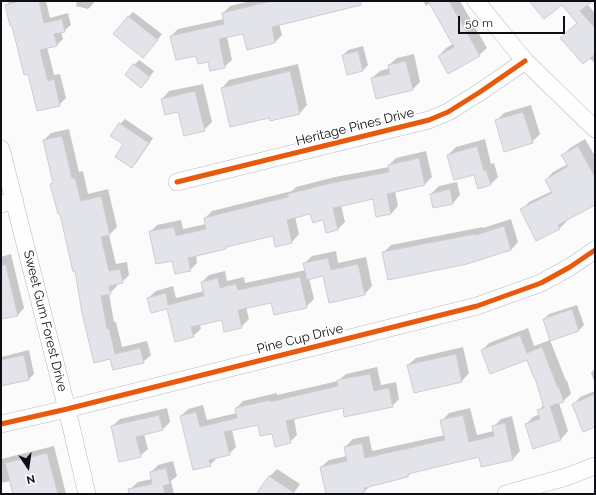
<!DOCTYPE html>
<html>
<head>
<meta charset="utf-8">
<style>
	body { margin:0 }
	#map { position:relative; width:596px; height:495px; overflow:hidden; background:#fbfbfb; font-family:Raleway,sans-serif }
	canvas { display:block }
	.frame { position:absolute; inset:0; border:2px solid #0d0e18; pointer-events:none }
	.north { position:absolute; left:8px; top:447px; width:40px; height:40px; -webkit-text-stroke:3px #fff; paint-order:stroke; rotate:167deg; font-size:11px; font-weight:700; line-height:16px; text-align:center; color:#0d0e18 }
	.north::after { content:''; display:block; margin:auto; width:14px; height:18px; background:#0d0e18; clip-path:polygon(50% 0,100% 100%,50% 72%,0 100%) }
	.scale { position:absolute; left:458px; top:16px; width:107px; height:18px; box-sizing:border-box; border:2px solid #0d0e18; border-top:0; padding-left:5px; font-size:12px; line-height:14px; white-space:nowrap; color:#0d0e18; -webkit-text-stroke:3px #fff; paint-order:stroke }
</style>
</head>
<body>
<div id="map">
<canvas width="596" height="495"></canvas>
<div class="frame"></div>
<div class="north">N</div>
<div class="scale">50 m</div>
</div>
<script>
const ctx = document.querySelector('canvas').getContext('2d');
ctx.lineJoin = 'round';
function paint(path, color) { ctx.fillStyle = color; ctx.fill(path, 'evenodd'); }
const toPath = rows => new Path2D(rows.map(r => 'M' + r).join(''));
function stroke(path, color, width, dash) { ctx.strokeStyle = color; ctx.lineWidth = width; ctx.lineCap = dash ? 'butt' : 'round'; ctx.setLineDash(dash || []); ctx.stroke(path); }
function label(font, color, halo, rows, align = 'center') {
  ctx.font = font + ' Raleway,sans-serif'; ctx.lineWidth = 3.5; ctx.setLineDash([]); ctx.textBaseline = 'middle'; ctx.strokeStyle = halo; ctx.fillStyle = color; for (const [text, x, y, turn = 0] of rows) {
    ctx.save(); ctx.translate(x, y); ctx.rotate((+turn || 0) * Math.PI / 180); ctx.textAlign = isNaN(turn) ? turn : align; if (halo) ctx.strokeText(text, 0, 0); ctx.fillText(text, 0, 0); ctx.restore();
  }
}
paint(toPath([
	[10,1,46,1,50,18,68,13,71,25,64,31,61,32,63,39,57,45,47,47,54,75,60,74,66,98,59,105,29,73,6,5],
	[77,1,94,1,93,4,88,9,76,6],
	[251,1,362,1,358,5,279,24,282,35,275,42,248,49,244,33,227,37,232,60,224,67,197,55,171,36,178,29,224,19,223,13,230,6],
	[423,1,453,1,453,2,455,1,460,1,487,48,479,55,439,56,446,48,453,44,430,3,426,6],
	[535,1,591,1,587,4,595,13,595,63,589,58,561,38,577,23,562,4],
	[133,12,162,34,148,52,128,17],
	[363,46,368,65,363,70,343,55,348,50],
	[414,54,420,82,413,89,372,78,380,71,390,68,389,65,397,58],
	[139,60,154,71,146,82,134,65],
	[298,64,307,105,300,113,270,117,222,88,229,80],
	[203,84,212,122,204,130,162,99,169,91],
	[531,105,540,134,532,142,496,121,504,113],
	[125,119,153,138,137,162,132,167,125,144,120,124],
	[69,129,79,172,83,171,88,194,108,189,117,227,109,235,116,264,127,262,129,275,122,282,117,283,117,286,109,294,114,322,116,322,122,347,147,341,151,355,143,362,110,358,76,270,60,213,51,184,54,182,44,140,51,133],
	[485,139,491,164,494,163,498,177,491,184,448,155,456,147],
	[585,139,595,156,595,204,567,219,567,221,560,228,522,209,529,202,552,191,546,180,553,172,568,164,563,155,570,148],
	[426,151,432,177,425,184,395,191,398,206,391,214,377,216,374,198,341,205,345,222,338,229,327,232,324,219,311,213,295,217,299,234,292,242,276,245,273,235,228,246,226,248,196,255,197,263,190,270,173,260,150,232,157,225,181,220,183,229,206,224,205,218,212,211,292,191,296,187,335,177,389,167,389,165,396,158],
	[457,182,460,195,453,203,431,194,439,186],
	[511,219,518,242,511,250,383,253,391,245,483,227,483,228],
	[336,251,338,263,366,257,372,286,365,294,329,302,323,275,309,278,314,299,306,307,272,302,246,307,249,319,241,327,222,319,200,324,201,329,193,336,168,307,148,298,156,291,173,286,176,298,204,291,202,282,209,275,225,271,227,281,244,277,245,283,306,270,304,264,312,256],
	[11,254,24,308,18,315,1,309,1,257],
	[577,305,584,325,579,330,544,319,549,314],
	[528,328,534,346,550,340,566,381,567,380,571,394,563,401,559,403,568,431,561,439,526,424,533,417,540,414,539,410,544,404,535,376,528,358,482,350,489,343],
	[463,347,469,373,462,381,408,365,416,358],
	[29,350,34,374,29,379,1,385,1,357],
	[377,367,381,385,396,382,399,399,392,406,344,407,294,419,297,435,290,442,259,424,232,430,236,447,229,454,217,457,217,458,210,465,181,416,188,409,203,405,207,420,237,413,236,408,243,401,277,393,277,395,338,381,346,374],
	[595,368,595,383,591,373],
	[595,391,595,426,573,405,580,397],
	[167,408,170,422,162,430,144,434,148,449,140,456,112,426,120,419],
	[470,408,477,435,494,431,493,427,501,419,512,416,520,451,513,459,482,466,480,455,413,471,408,476,371,485,365,491,353,494,327,494,321,467,329,460,347,456,345,447,353,439,369,436,372,451,445,435,442,421,449,413],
	[54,446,66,494,14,494,11,481,1,483,1,459],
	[173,461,177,476,171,481,174,494,131,494,130,489,138,482,152,479,151,472,158,465],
	[277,469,300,484,293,494,258,494,270,476]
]), '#0003');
const building = toPath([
	[20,1,39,1,44,23,62,19,65,32,54,34,57,46,40,50,48,81,54,79,60,106,37,111,28,74,24,75,12,26,10,26,5,5,20,1],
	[272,1,361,1,361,5,272,27,275,43,247,50,243,34,219,39,225,68,210,71,208,62,198,64,196,56,176,60,170,36,224,24,222,13,272,1],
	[428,1,449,1,480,56,448,74,438,56,454,47,428,1],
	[529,1,593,1,580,11,595,28,595,54,583,64,560,38,577,23,562,5,544,19,529,1],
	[128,16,158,40,143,58,113,34,128,16],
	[358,51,363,71,347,75,342,55,358,51],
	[406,61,413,90,376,99,371,78,390,74,388,65,406,61],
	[133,64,150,77,141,88,125,75,133,64],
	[290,71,300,114,270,121,269,118,230,127,221,88,290,71],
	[195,91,205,131,184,136,178,112,165,115,161,99,195,91],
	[523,112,533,143,504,152,495,120,523,112],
	[119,123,149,143,132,168,115,157,123,144,110,136,119,123],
	[62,136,72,178,75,178,81,201,101,196,110,235,101,237,109,271,120,269,123,283,109,286,111,294,101,296,107,329,109,328,115,354,140,348,144,363,113,370,110,359,94,363,82,313,75,271,73,272,60,214,58,214,50,184,53,183,43,140,62,136],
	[477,146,484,171,486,170,491,185,478,189,474,175,454,180,447,155,477,146],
	[578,146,595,177,595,205,558,225,560,229,536,241,520,209,552,193,545,180,568,166,561,155,578,146],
	[419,158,425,185,387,194,391,214,376,217,373,199,333,208,338,230,326,233,323,220,313,223,310,214,287,220,292,243,275,247,273,236,226,247,226,249,188,258,191,271,175,274,172,261,156,264,149,231,174,227,176,236,206,229,204,218,288,197,288,194,327,184,389,172,388,165,419,158],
	[450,189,453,204,433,208,430,194,450,189],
	[504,226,511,250,467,264,388,280,382,252,475,234,476,235,504,226],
	[328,258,331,270,358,264,365,295,329,303,323,276,307,280,303,263,328,258],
	[1,265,6,265,18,316,1,319,1,265],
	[300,277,307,308,274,315,271,303,238,310,242,328,224,332,222,320,191,327,194,337,175,342,167,309,151,313,147,298,166,293,168,305,204,296,201,282,218,278,220,288,236,284,238,290,300,277],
	[572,309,579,331,550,341,543,319,572,309],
	[520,335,527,353,542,347,558,388,559,387,564,402,550,406,561,440,533,449,525,424,540,419,537,410,544,408,535,378,534,378,527,360,490,374,481,350,520,335],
	[456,354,462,382,414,393,407,365,456,354],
	[24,355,29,380,1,386,1,360,24,355],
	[370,374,374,391,389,388,393,407,344,417,343,408,286,421,291,443,275,447,272,434,260,436,258,425,224,432,230,455,209,460,211,466,193,470,180,416,196,412,200,427,237,418,235,408,270,400,270,402,338,386,337,380,370,374],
	[595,394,595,427,583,432,572,404,595,394],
	[159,415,163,430,136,437,141,457,119,462,111,426,159,415],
	[463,415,469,442,494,436,492,426,505,423,513,460,481,467,479,457,408,474,408,477,364,488,365,492,358,494,326,494,320,467,347,461,344,447,362,443,365,458,445,440,440,420,463,415],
	[47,453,58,494,13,494,5,463,47,453],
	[166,468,170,484,163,486,165,494,129,494,128,489,152,484,150,472,166,468],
	[269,476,296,494,256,494,269,476]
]);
paint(building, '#e3e3ea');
stroke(building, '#ccccd2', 1);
const minor = toPath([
	[476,1,525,61,595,129],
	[1,149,67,409,87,494],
	[177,182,429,120,448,112,480,92,525,61],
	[1,204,15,201],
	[1,424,67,409,477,306,541,283,570,267,595,250],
	[506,494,566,477,595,466]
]);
stroke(minor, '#babac0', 18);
stroke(minor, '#fefefe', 17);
stroke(toPath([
	[177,182,429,120,448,112,480,92,525,61],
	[1,424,67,409,477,306,541,283,570,267,595,250]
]), '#e8590c', 5);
label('13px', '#0d0e18', '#fff', [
	["Heritage Pines Drive",355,127,-14],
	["Sweet Gum Forest Drive",45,321,76],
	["Pine Cup Drive",300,339,-14]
]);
</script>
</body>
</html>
